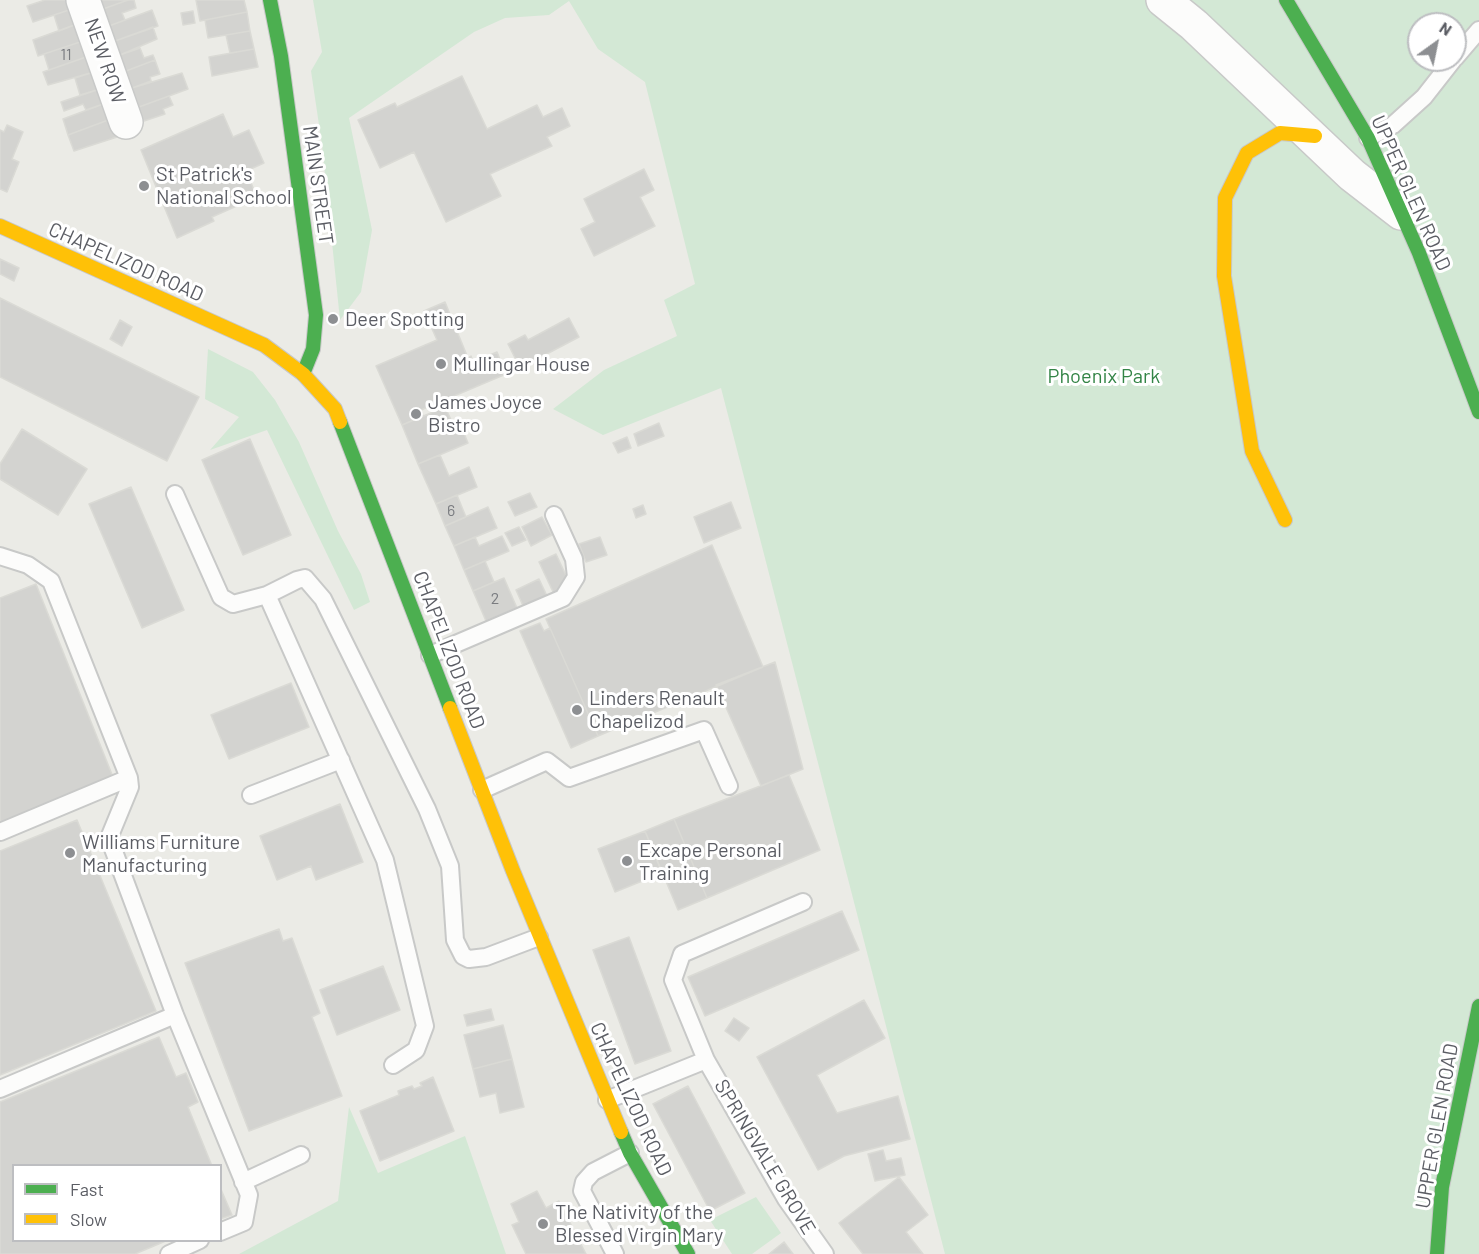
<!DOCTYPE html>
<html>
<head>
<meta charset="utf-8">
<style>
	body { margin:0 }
	#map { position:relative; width:1479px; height:1254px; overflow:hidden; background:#ebebe6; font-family:Barlow,sans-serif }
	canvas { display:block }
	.legend { position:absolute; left:12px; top:1164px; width:210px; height:78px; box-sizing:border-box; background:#fff; border:2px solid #bdbec1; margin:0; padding:8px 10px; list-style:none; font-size:18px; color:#5b5d64 }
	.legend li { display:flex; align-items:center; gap:12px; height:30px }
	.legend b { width:30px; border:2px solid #bdbec1 }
	.north { position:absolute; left:1407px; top:12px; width:60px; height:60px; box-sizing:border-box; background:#fff; border:2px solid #bdbec1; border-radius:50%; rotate:33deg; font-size:16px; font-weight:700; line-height:24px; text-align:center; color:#5b5d64 }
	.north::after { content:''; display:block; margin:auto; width:21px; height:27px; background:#8d8f92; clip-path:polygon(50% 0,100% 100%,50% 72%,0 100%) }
</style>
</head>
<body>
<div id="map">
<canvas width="1479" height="1254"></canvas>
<ul class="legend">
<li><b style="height:8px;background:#4caf50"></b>Fast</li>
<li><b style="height:8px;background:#ffc107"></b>Slow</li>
</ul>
<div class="north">N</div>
</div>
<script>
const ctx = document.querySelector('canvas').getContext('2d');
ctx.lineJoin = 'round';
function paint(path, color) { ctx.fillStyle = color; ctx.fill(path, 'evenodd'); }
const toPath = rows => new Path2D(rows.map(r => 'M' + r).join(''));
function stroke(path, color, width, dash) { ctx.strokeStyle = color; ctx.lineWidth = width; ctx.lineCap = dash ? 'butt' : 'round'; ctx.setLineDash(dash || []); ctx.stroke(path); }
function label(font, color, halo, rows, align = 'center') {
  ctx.font = font + ' Barlow,sans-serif'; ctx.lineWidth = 6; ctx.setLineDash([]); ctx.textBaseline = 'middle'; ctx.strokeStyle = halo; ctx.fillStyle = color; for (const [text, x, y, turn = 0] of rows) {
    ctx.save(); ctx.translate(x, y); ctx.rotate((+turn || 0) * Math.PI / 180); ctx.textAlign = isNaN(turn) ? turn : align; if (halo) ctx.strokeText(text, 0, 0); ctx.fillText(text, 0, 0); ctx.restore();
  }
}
paint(toPath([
	[313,0,1479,0,1479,1254,945,1254,721,388,603,435,553,409,604,370,677,336,664,300,695,284,645,82,598,49,569,1,549,15,505,18,474,32,349,118,372,230,361,292,340,320,322,145,311,71,322,52],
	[1419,24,1455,24,1455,60,1419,60],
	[208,349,253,372,275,400,299,442,338,531,361,574,370,602,354,610,267,430,210,450,239,417,205,399],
	[349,1107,378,1173,465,1136,506,1254,239,1254,338,1201],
	[756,1197,781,1233,752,1254,732,1254,710,1220]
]), '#d3e8d5');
const building = toPath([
	[45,0,69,0,72,9,33,22,27,6,45,0],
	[100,0,128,0,103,9,100,0],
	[128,0,134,0,136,8,122,13,125,20,109,26,103,9,128,0],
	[196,0,244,0,247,12,200,21,196,0],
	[72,9,77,24,59,31,54,15,72,9],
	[152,10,158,26,115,41,109,26,152,10],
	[193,11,195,23,183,25,181,13,193,11],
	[247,12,250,31,208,38,205,20,247,12],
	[77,24,83,41,38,56,33,40,77,24],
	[153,27,157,39,120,55,115,41,153,27],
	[250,31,254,49,230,53,226,35,250,31],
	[83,41,89,56,49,70,44,54,83,41],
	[140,48,144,58,153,55,155,60,126,71,120,55,140,48],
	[254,49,258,67,212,76,209,57,254,49],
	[89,56,94,72,48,85,43,72,89,56],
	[155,60,160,74,150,77,151,81,132,88,126,71,155,60],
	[94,72,100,89,80,95,75,78,94,72],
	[182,73,188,89,139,107,132,88,182,73],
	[462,76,487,129,537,105,543,117,562,108,570,126,547,137,552,146,490,174,501,196,446,222,414,152,380,168,358,120,395,103,397,107,462,76],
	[100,89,106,103,86,110,83,104,64,111,61,102,100,89],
	[169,96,173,105,163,109,165,114,144,121,139,107,169,96],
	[106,103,111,119,68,135,63,119,106,103],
	[223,114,233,137,249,130,264,163,246,171,257,197,212,217,214,221,177,238,141,150,223,114],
	[111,119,117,137,74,151,68,135,111,119],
	[7,125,23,132,12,159,19,162,7,192,0,189,0,130,4,132,7,125],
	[644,169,654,190,640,197,655,226,594,256,581,229,595,222,584,199,644,169],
	[0,259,19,268,14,281,0,274,0,259],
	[0,298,199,397,167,461,0,377,0,298],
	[445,302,468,358,471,356,473,362,497,352,506,374,421,410,423,416,402,425,376,366,437,340,424,311,445,302],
	[569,318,579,337,520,368,508,344,525,335,528,340,569,318],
	[120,320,132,327,122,346,110,339,120,320],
	[445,407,453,424,459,421,468,443,418,464,402,425,445,407],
	[659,423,664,436,638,446,634,434,659,423],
	[22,429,87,469,58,515,0,479,0,464,22,429],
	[627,437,631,448,618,453,613,443,627,437],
	[250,439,291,535,243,555,202,460,250,439],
	[440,455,449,476,469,467,477,487,436,504,418,464,440,455],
	[131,487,184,610,142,628,89,504,131,487],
	[530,493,537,507,515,516,508,502,530,493],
	[457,495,466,517,445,526,436,504,457,495],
	[731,502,741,528,704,543,694,517,731,502],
	[643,505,646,514,636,518,633,509,643,505],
	[488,507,497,528,454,546,445,526,488,507],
	[542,517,552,535,531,546,522,527,542,517],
	[519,527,526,540,512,546,505,533,519,527],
	[502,536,509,551,464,570,454,546,475,537,479,546,502,536],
	[600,537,607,555,586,562,579,544,600,537],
	[712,545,763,667,598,736,546,619,712,545],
	[556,554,571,586,554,594,539,562,556,554],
	[485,561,494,582,473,591,464,570,485,561],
	[504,578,517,608,486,621,473,591,504,578],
	[539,579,548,598,524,608,516,590,539,579],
	[36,584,113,777,0,823,0,598,36,584],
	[540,623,544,631,550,628,598,736,571,748,520,631,540,623],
	[775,662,803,769,761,786,716,685,775,662],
	[291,683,309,727,229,759,211,715,291,683],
	[789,775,820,850,707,898,674,819,789,775],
	[340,804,363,862,316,880,311,866,277,880,260,836,340,804],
	[674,819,707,898,678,910,645,831,674,819],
	[77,820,156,1011,0,1075,0,851,77,820],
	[645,831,662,873,615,892,598,849,645,831],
	[842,911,859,950,705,1016,688,977,842,911],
	[279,929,283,941,292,938,320,1013,312,1017,342,1096,249,1131,185,963,279,929],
	[629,937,671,1051,635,1064,593,950,629,937],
	[383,966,400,1010,337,1035,320,990,383,966],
	[864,1000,885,1038,817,1075,837,1113,898,1096,910,1139,844,1156,818,1170,757,1057,864,1000],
	[491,1009,494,1020,467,1026,464,1015,491,1009],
	[734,1018,749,1028,739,1041,725,1031,734,1018],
	[503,1025,512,1059,473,1069,464,1035,503,1025],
	[159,1037,176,1077,186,1073,198,1102,188,1107,212,1166,14,1166,14,1240,168,1240,135,1254,0,1254,0,1102,159,1037],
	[512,1059,524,1107,500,1113,496,1093,480,1097,473,1069,512,1059],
	[433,1077,454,1131,380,1161,360,1111,399,1095,398,1091,412,1086,414,1089,422,1086,420,1083,433,1077],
	[688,1086,745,1193,710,1211,653,1104,688,1086],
	[883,1150,886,1161,901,1158,905,1175,875,1181,868,1154,883,1150],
	[899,1177,928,1215,906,1232,923,1254,863,1254,839,1223,899,1177],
	[220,1187,232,1215,220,1219,220,1187],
	[537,1191,546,1208,559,1201,586,1254,526,1254,512,1225,519,1222,511,1204,537,1191],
	[784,1242,793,1254,769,1254,784,1242]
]);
paint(building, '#d3d3d0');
stroke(building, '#dadad5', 1.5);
const lane = toPath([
	[1455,58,1479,30],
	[1368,138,1393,125,1424,97,1453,60],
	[175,494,221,597,233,604,267,595,297,580,305,578,323,599,427,809,450,866,455,940,463,956,469,959,486,957,539,937],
	[0,556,28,565,51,581,129,778,130,787,109,838,175,1015,249,1195,244,1222,220,1232],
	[267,595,385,860,425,1026,416,1050,393,1065],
	[430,655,563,598,576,577,574,559,554,515],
	[482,790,547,761,569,778,704,730,729,786],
	[251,795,341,760],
	[0,832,129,778],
	[803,902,682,954,673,980,706,1060,786,1199,825,1254],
	[0,1089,175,1015],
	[607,1100,706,1060],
	[243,1182,301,1155],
	[169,1254,200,1240],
	[615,1254,582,1191,584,1182,593,1172,630,1153]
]);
const street = toPath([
	[83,0,126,122],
	[1163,0,1194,25,1352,175,1401,213]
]);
const fast = toPath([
	[270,0,281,56,316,315,313,349,303,374],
	[1286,0,1368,138,1419,253,1479,412],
	[340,422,450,708],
	[621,1132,630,1153,688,1254],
	[1437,1254,1442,1187,1479,1006]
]);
const slow = toPath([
	[0,226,264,345,303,374,335,409,340,422],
	[1285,520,1252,451,1224,276,1225,198,1247,153,1280,133,1315,136],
	[450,708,513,871,621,1132]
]);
stroke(lane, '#c8c9c8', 20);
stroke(street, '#c8c9c8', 36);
stroke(fast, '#c8c8c8', 16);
stroke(slow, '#c8c8c8', 16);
stroke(lane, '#fcfcfb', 16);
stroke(street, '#fcfcfb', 33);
stroke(fast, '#4caf50', 14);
stroke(slow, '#ffc107', 14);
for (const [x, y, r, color] of [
	[144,186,6,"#8d8f92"],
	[333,319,6,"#8d8f92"],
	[441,364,6,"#8d8f92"],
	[416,414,6,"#8d8f92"],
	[577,710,6,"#8d8f92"],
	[70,853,6,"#8d8f92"],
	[627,861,6,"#8d8f92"],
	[543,1224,6,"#8d8f92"]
]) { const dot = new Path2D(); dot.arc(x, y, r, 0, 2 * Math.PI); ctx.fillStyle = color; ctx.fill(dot); stroke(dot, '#fff', 2); }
label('16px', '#7a7c80', null, [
	["11",66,55],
	["6",451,511],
	["2",495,599]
]);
label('20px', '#5b5d64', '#fff', [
	["NEW ROW",105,61,71],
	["MAIN STREET",318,185,82],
	["UPPER GLEN ROAD",1411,193,66],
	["CHAPELIZOD ROAD",126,262,24],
	["CHAPELIZOD ROAD",449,650,69],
	["CHAPELIZOD ROAD",631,1099,65],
	["UPPER GLEN ROAD",1437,1126,-80],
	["SPRINGVALE GROVE",765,1157,59]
]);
label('20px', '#5b5d64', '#fff', [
	["St Patrick's",156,174],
	["National School",156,197],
	["Deer Spotting",345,319],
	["Mullingar House",453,364],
	["James Joyce",428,402],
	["Bistro",428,425],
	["Linders Renault",589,698],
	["Chapelizod",589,721],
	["Williams Furniture",82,842],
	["Manufacturing",82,865],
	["Excape Personal",639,850],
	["Training",639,873],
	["The Nativity of the",555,1212],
	["Blessed Virgin Mary",555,1235]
], 'left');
label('20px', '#338446', '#fff', [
	["Phoenix Park",1104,376]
]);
</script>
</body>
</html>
